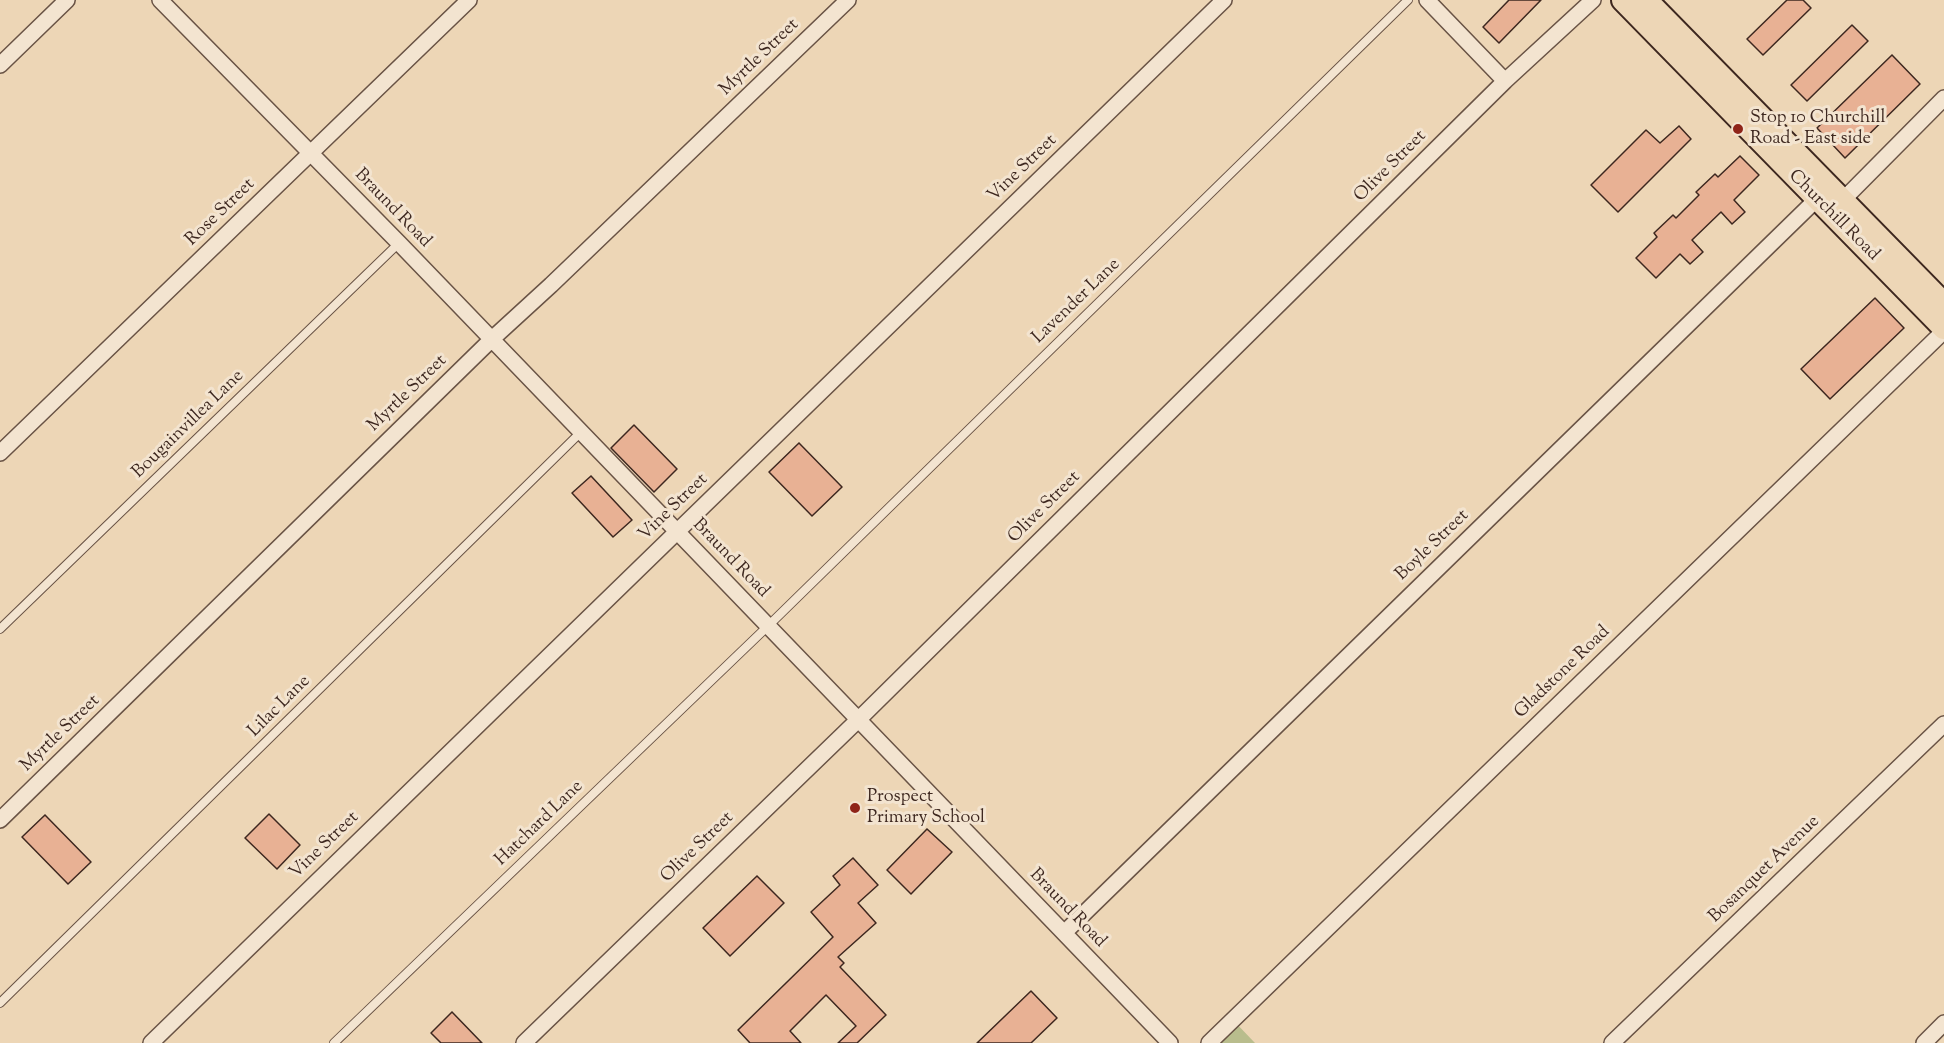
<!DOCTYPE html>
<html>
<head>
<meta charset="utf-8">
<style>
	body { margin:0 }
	canvas { display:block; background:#edd6b6 }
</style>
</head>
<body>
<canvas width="1944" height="1043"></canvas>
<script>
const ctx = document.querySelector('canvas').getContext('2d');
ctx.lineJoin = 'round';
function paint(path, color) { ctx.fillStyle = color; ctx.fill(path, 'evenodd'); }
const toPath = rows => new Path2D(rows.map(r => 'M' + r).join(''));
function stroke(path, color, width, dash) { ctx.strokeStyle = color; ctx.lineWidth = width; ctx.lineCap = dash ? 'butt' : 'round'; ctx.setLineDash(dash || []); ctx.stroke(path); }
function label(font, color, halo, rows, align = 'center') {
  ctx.font = font + ' "Sorts Mill Goudy",serif'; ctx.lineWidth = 6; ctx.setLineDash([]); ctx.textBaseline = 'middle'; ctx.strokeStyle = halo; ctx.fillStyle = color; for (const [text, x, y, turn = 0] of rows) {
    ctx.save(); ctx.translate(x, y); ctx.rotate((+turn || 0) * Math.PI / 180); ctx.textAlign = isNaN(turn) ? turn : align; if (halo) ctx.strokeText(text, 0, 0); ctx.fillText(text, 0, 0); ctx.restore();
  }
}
paint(toPath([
	[1233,1020,1255,1043,1209,1043]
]), '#b9bd8d');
const building = toPath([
	[1509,0,1541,0,1499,43,1483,27,1509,0],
	[1787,0,1803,0,1811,8,1763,55,1747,39,1787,0],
	[1852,25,1868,41,1807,101,1791,85,1852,25],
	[1892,55,1920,84,1845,158,1817,128,1892,55],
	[1679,126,1691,139,1618,212,1591,185,1646,130,1660,143,1679,126],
	[1740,156,1759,175,1734,200,1745,212,1732,224,1721,212,1692,240,1703,252,1690,264,1680,254,1656,278,1636,258,1657,237,1654,233,1673,215,1676,218,1699,195,1696,192,1715,174,1718,177,1740,156],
	[1875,298,1904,328,1830,399,1801,369,1875,298],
	[634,425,677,469,654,492,611,448,634,425],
	[799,443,842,487,812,516,769,472,799,443],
	[591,476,632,520,613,537,572,493,591,476],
	[269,814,300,845,277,869,245,838,269,814],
	[45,815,91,862,68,884,22,837,45,815],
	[927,829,952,852,911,894,887,870,927,829],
	[853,858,878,885,858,903,876,923,838,957,844,963,840,967,886,1015,857,1043,838,1043,856,1026,826,995,790,1031,801,1043,750,1043,738,1030,833,937,811,912,840,885,833,876,853,858],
	[757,876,784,903,730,956,703,928,757,876],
	[1031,991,1057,1018,1031,1043,977,1043,1031,991],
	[452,1012,482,1043,441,1043,431,1033,452,1012]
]);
paint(building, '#e8b194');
stroke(building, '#3d271f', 1.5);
const lane = toPath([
	[0,629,399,243],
	[0,1003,581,432],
	[334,1043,768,626,1408,0]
]);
const street = toPath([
	[160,0,399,243,1170,1043],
	[1427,0,1505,81],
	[0,65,67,0],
	[1836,207,1944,98],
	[0,453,469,0],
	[0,820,492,339,551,285,848,0],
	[1064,933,1822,194],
	[151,1043,1224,0],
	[524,1043,858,720,1505,81,1593,0],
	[1209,1043,1944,331],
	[1612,1043,1944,724],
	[1924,1043,1944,1023]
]);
const primary = toPath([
	[1623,0,1944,328],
	[1646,0,1944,304]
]);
stroke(lane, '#695345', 10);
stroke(street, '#695345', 18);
stroke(primary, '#3d271f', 26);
stroke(lane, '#f3e4d0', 8);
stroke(street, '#f3e4d0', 15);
stroke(primary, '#edd6b6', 22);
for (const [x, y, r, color] of [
	[1738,129,6,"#8f2418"],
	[855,808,6,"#8f2418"]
]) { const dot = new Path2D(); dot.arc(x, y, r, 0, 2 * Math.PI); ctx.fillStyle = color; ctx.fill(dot); stroke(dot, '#f3e4d0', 2); }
label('18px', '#3d271f', '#f3e4d0', [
	["Myrtle Street",760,58,-44],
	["Olive Street",1391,167,-45],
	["Vine Street",1023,169,-44],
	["Braund Road",392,209,46],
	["Rose Street",221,213,-44],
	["Churchill Road",1833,216,45],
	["Lavender Lane",1077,302,-44],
	["Myrtle Street",408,394,-44],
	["Bougainvillea Lane",189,425,-44],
	["Vine Street",674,508,-44],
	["Olive Street",1045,508,-45],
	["Boyle Street",1433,546,-44],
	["Braund Road",730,559,46],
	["Gladstone Road",1563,673,-44],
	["Lilac Lane",280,707,-45],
	["Myrtle Street",61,734,-44],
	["Hatchard Lane",540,824,-44],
	["Vine Street",325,846,-44],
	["Olive Street",698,848,-44],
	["Bosanquet Avenue",1765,870,-44],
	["Braund Road",1067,909,46]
]);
label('18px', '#3d271f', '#f3e4d0', [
	["Stop 10 Churchill",1750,119],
	["Road - East side",1750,140],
	["Prospect",867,798],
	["Primary School",867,819]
], 'left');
</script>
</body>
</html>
